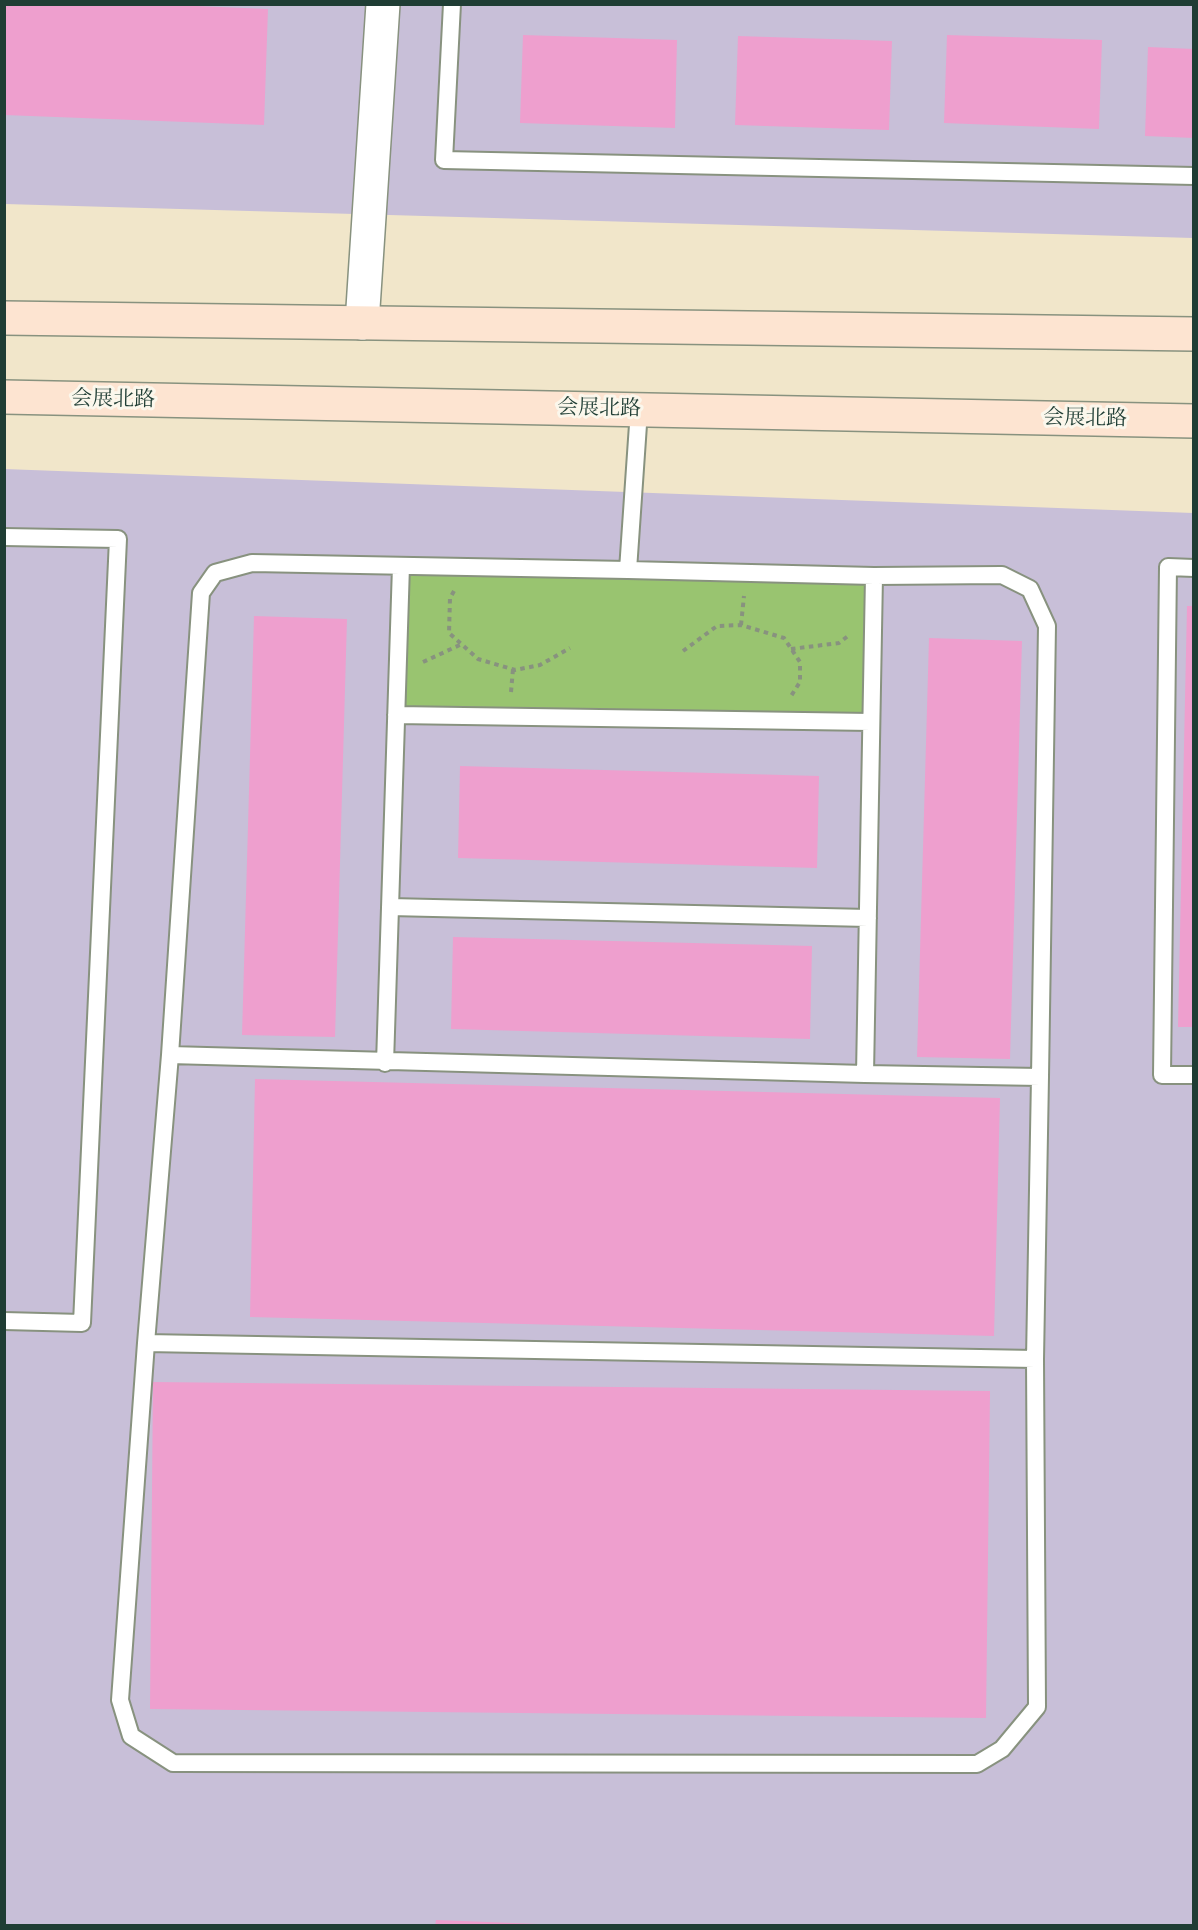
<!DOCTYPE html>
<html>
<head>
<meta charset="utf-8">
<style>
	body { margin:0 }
	#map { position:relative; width:1198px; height:1930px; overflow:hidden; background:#f1e6ca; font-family:"IM FELL Great Primer",serif }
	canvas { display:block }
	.frame { position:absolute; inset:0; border:6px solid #1f3d34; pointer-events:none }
</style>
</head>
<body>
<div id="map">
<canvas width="1198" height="1930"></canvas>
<div class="frame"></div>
</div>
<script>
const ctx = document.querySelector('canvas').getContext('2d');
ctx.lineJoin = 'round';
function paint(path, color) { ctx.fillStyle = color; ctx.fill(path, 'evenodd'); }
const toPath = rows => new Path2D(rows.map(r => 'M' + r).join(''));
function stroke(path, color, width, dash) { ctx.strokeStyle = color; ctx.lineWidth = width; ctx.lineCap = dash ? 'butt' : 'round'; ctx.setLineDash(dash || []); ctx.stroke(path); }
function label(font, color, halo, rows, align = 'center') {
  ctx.font = font + ' "IM FELL Great Primer","Noto Serif SC",serif'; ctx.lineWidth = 6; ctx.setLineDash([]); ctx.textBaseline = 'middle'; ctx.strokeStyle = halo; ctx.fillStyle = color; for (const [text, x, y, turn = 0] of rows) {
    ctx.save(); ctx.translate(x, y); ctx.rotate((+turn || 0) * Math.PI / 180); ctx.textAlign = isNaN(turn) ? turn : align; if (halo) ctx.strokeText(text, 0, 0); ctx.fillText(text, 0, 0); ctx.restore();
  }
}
paint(toPath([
	[5,5,1193,5,1193,238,5,204],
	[4,469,1193,513,1193,1925,5,1925]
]), '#c8bfd8');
paint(toPath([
	[401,566,874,576,871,722,396,715]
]), '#99c470');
paint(toPath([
	[4,4,148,4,268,9,264,125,4,115],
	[523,35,677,40,675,128,520,123],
	[947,35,1102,40,1099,129,944,123],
	[738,36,892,41,889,130,735,125],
	[1148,47,1194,49,1194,138,1145,136],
	[1187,606,1194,606,1194,1027,1178,1027],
	[254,616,347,619,335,1037,242,1035],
	[929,638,1022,641,1010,1059,917,1057],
	[460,766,819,776,817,868,458,858],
	[453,937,812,946,810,1039,451,1029],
	[255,1079,1000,1098,994,1336,250,1317],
	[153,1382,990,1391,986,1718,150,1709],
	[436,1920,538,1924,538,1926,435,1926]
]), '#ee9fce');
const lane = toPath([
	[452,4,444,160,1194,176],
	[4,537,118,539,82,1323,4,1321],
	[1194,568,1168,567,1162,1075,1194,1075],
	[628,570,874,576,865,1074,1040,1077,1035,1359,146,1343,170,1055,201,593,215,573,252,563,628,570,639,410],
	[874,576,1002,575,1030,589,1047,626,1040,1077],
	[396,715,871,722],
	[390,907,868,918],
	[170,1055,865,1074],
	[385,1063,401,566],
	[146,1343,120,1700,131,1736,173,1763,977,1764,1002,1749,1037,1707,1035,1359]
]);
const street = toPath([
	[362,323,383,4]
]);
const secondary = toPath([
	[4,318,1194,334],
	[4,397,1194,421]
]);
stroke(lane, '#88927f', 20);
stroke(street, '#88927f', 36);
stroke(secondary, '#88927f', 36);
stroke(toPath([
	[454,591,450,598,449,633,478,659,515,670,540,665,570,648],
	[741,625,744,596],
	[791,649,839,643,848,636],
	[683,651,717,626,741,625,784,638,800,662,800,682,791,696],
	[423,662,462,644],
	[511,692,513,669]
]), '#88927f', 4, [4.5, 4.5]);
stroke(lane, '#fff', 16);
stroke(street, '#fff', 33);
stroke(secondary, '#fde4d1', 33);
label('21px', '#1f3d34', '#fbf7ec', [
	["会展北路",113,400,1],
	["会展北路",599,409,1],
	["会展北路",1085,419,1]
]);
</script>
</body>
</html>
